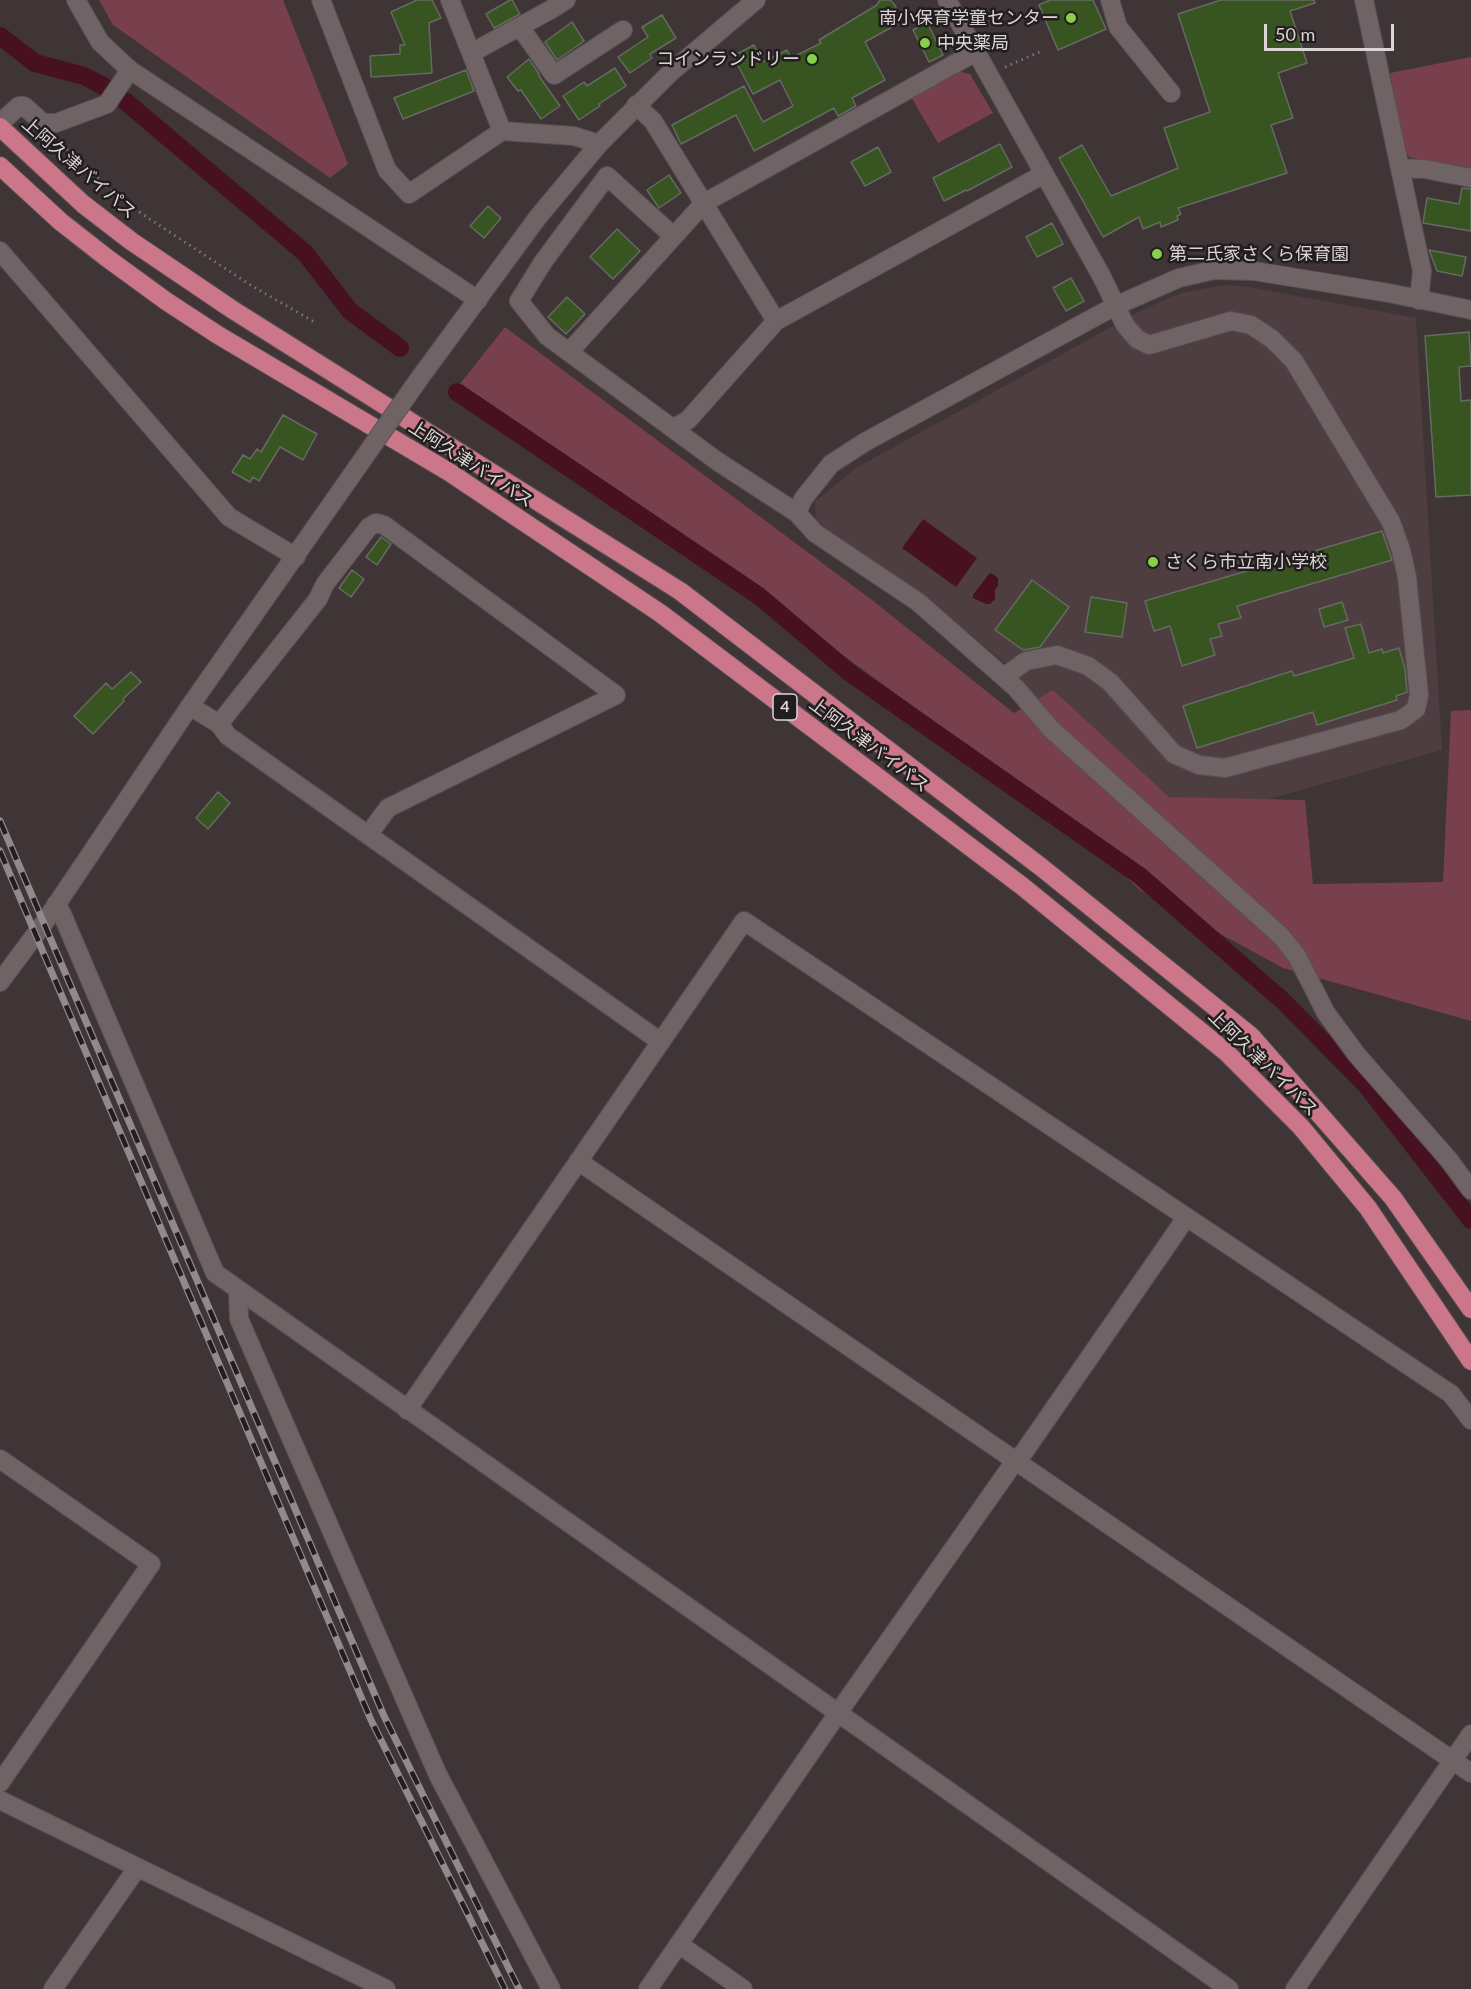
<!DOCTYPE html>
<html>
<head>
<meta charset="utf-8">
<style>
	body { margin:0 }
	#map { position:relative; width:1471px; height:1989px; overflow:hidden; background:#3f3436; font-family:Lato,sans-serif }
	canvas { display:block }
	.scale { position:absolute; left:1264px; top:24px; width:130px; height:27px; box-sizing:border-box; border:3px solid #dcd5d6; border-top:0; padding-left:8px; font-size:18px; line-height:21px; white-space:nowrap; color:#dcd5d6; -webkit-text-stroke:4px #221d1e; paint-order:stroke }
</style>
</head>
<body>
<div id="map">
<canvas width="1471" height="1989"></canvas>
<div class="scale">50 m</div>
</div>
<script>
const ctx = document.querySelector('canvas').getContext('2d');
ctx.lineJoin = 'round';
function paint(path, color) { ctx.fillStyle = color; ctx.fill(path, 'evenodd'); }
const toPath = rows => new Path2D(rows.map(r => 'M' + r).join(''));
function stroke(path, color, width, dash) { ctx.strokeStyle = color; ctx.lineWidth = width; ctx.lineCap = dash ? 'butt' : 'round'; ctx.setLineDash(dash || []); ctx.stroke(path); }
function label(font, color, halo, rows, align = 'center') {
  ctx.font = font + ' Lato,"Noto Sans JP",sans-serif'; ctx.lineWidth = 5; ctx.setLineDash([]); ctx.textBaseline = 'middle'; ctx.strokeStyle = halo; ctx.fillStyle = color; for (const [text, x, y, turn = 0] of rows) {
    ctx.save(); ctx.translate(x, y); ctx.rotate((+turn || 0) * Math.PI / 180); ctx.textAlign = isNaN(turn) ? turn : align; if (halo) ctx.strokeText(text, 0, 0); ctx.fillText(text, 0, 0); ctx.restore();
  }
}
paint(toPath([
	[1225,285,1249,287,1416,318,1442,750,1174,826,1060,729,1014,671,923,595,826,529,816,519,815,502,856,468,1144,309,1181,293]
]), '#4f3e41');
paint(toPath([
	[99,0,283,0,348,164,330,178,113,25],
	[1471,57,1471,170,1409,157,1404,149,1390,73],
	[957,71,970,74,993,113,938,143,911,97],
	[505,327,872,600,1014,713,1053,690,1169,797,1305,800,1313,884,1443,882,1451,711,1471,710,1471,1021,1283,968,1140,890,1039,798,638,506,459,385]
]), '#77404c');
paint(toPath([
	[923,519,977,558,956,587,902,548],
	[991,573,998,578,998,586,995,589,995,599,990,604,986,604,973,598,973,595,989,574]
]), '#481121');
stroke(toPath([
	[0,36,35,63,84,76,105,87],
	[125,101,305,253,350,311,400,348],
	[457,392,759,596,850,673,1140,876,1283,1001,1366,1085,1471,1220]
]), '#481121', 18);
const building = toPath([
	[417,0,432,0,441,18,429,23,432,73,371,77,370,56,400,54,400,45,405,45,391,12,417,0],
	[510,0,512,0,520,14,494,28,486,14,510,0],
	[880,0,890,0,895,5,901,22,865,42,885,80,852,98,856,106,838,116,834,108,754,151,736,115,681,144,672,125,744,86,763,122,793,106,780,80,753,94,733,56,754,45,763,62,787,50,791,58,821,43,819,40,877,5,880,0],
	[1050,0,1093,0,1106,29,1058,50,1039,5,1050,0],
	[1221,0,1314,0,1315,3,1290,11,1307,63,1278,73,1293,118,1271,125,1287,173,1178,208,1181,214,1177,216,1178,220,1161,227,1160,222,1143,229,1139,217,1103,237,1059,158,1082,145,1111,196,1178,168,1164,128,1210,112,1178,14,1221,0],
	[662,15,676,38,650,54,652,58,630,73,618,57,648,37,642,27,662,15],
	[572,22,584,41,557,60,545,42,572,22],
	[927,22,943,55,929,62,913,30,927,22],
	[529,59,539,74,539,76,560,106,541,119,521,90,518,91,507,77,529,59],
	[615,68,626,86,599,104,600,106,579,120,563,96,584,82,587,86,615,68],
	[466,70,474,91,403,119,394,98,466,70],
	[1000,144,1012,167,967,191,966,190,944,201,933,178,1000,144],
	[878,147,891,172,865,186,851,162,878,147],
	[669,175,681,193,659,208,647,190,669,175],
	[1462,188,1471,189,1471,231,1423,223,1427,198,1459,204,1462,188],
	[488,206,501,218,484,238,470,226,488,206],
	[1052,223,1063,244,1037,257,1026,237,1052,223],
	[617,229,640,251,613,279,590,257,617,229],
	[1429,250,1466,257,1462,276,1437,271,1429,250],
	[1071,278,1084,301,1066,311,1053,288,1071,278],
	[567,297,585,314,566,334,548,317,567,297],
	[1469,332,1471,366,1459,367,1461,401,1471,400,1471,495,1436,497,1425,336,1469,332],
	[283,415,317,434,303,460,280,447,259,481,253,477,250,482,232,472,243,455,250,459,257,449,261,452,283,415],
	[1382,531,1392,560,1237,606,1241,618,1218,624,1222,636,1210,639,1215,655,1182,666,1170,626,1154,631,1145,601,1382,531],
	[381,537,391,544,377,565,366,557,381,537],
	[352,570,364,579,351,597,339,588,352,570],
	[1032,580,1069,607,1040,647,1023,650,995,630,1032,580],
	[1091,597,1127,603,1122,637,1085,632,1091,597],
	[1342,602,1348,620,1324,627,1319,609,1342,602],
	[1361,624,1369,653,1382,649,1383,653,1399,648,1405,669,1407,692,1396,696,1397,700,1317,725,1313,712,1197,748,1183,706,1292,671,1294,676,1354,658,1345,628,1361,624],
	[131,672,141,682,123,699,124,701,93,734,74,716,106,683,112,689,131,672],
	[218,792,230,803,208,829,196,818,218,792]
]);
paint(building, '#375421');
stroke(building, '#656a62', 1.5);
const minor = toPath([
	[76,0,100,42,130,70,478,300],
	[321,0,387,170,409,194,502,131,574,136,599,144],
	[450,0,471,53,550,10,566,0],
	[947,0,1102,277,1125,325,1137,339,1149,345,1231,321,1251,325,1272,339,1294,361,1391,522,1401,550,1407,577,1419,695,1416,709,1401,720,1225,768,1199,765,1174,754,1110,682,1088,666,1057,655,1026,661,1004,677],
	[1110,0,1118,27,1171,93],
	[1364,0,1422,271,1419,300],
	[520,27,554,75,623,30],
	[471,53,502,131],
	[636,105,653,121,776,321],
	[0,123,19,106,24,106,43,123,56,123,107,104,130,70],
	[1400,168,1424,169,1471,178],
	[673,236,607,176,543,262,519,301,547,336,717,461,797,513],
	[0,251,229,517,296,557],
	[1471,310,1389,293,1254,271,1214,270,1179,278,1115,306,865,442,831,464,803,499,797,513,815,533,918,602,1016,688,1051,729,1281,936,1297,956,1326,1013,1357,1055,1449,1160,1471,1190],
	[569,352,704,203,976,52],
	[419,379,538,217,599,144,671,72,756,0],
	[674,428,688,420,776,321,1044,174],
	[190,706,219,724,228,736,661,1042],
	[219,724,318,599,325,584,369,527,376,523,384,525,616,695,388,808,368,835],
	[56,904,62,914,215,1273,1229,1989],
	[0,982,44,923,190,706,363,459],
	[578,1161,1471,1773],
	[238,1290,239,1319,438,1775,551,1989],
	[407,1410,744,921,1451,1394,1471,1420],
	[0,1459,151,1564,0,1783],
	[0,1800,386,1989],
	[680,1945,743,1989],
	[53,1989,137,1868],
	[648,1989,838,1713,1015,1461,1024,1452,1186,1218],
	[1295,1989,1471,1734]
]);
const highway = toPath([
	[0,127,83,204,131,241,233,310,680,591,1041,867,1251,1036,1393,1198,1471,1309],
	[0,166,61,222,107,258,166,301,218,335,449,472,660,613,1022,886,1226,1052,1301,1127,1368,1208,1471,1361]
]);
stroke(minor, '#585052', 20);
stroke(highway, '#585052', 20);
stroke(toPath([
	[1005,67,1042,51],
	[58,141,116,195,148,218,252,286,316,323]
]), '#7e7576', 3, [1.5, 4.5]);
stroke(minor, '#6f6365', 18);
stroke(highway, '#cc7789', 18);
const rail = toPath([
	[0,821,384,1716,519,1989],
	[0,851,371,1720,505,1989]
]);
stroke(rail, '#92898b', 7);
stroke(rail, '#221d1e', 4.5, [14]);
const minorBridge = toPath([
	[363,459,419,379]
]);
stroke(minorBridge, '#585052', 20, []);
stroke(minorBridge, '#6f6365', 18);
for (const [x, y, r, color] of [
	[1071,18,6,"#88cf4a"],
	[925,43,6,"#88cf4a"],
	[812,59,6,"#88cf4a"],
	[1157,254,6,"#88cf4a"],
	[1153,562,6,"#88cf4a"]
]) { const dot = new Path2D(); dot.arc(x, y, r, 0, 2 * Math.PI); ctx.fillStyle = color; ctx.fill(dot); stroke(dot, '#221d1e', 2); }
for (const [x, y, w] of [
	[785,707,24]
]) { const box = new Path2D(); box.roundRect(x - w / 2, y - 13, w, 26, 4.5); ctx.fillStyle = '#221d1e'; ctx.fill(box); stroke(box, '#dcd5d6', 1.5); }
label('bold 16px', '#dcd5d6', null, [
	["4",785,707]
]);
label('18px', '#dcd5d6', '#221d1e', [
	["南小保育学童センター",1059,18,"right"],
	["中央薬局",937,43],
	["コインランドリー",800,59,"right"],
	["第二氏家さくら保育園",1169,254],
	["さくら市立南小学校",1165,562]
], 'left');
label('18px', '#dcd5d6', '#221d1e', [
	["上阿久津バイパス",79,168,41],
	["上阿久津バイパス",471,464,33],
	["上阿久津バイパス",869,745,37],
	["上阿久津バイパス",1263,1063,44]
]);
</script>
</body>
</html>
